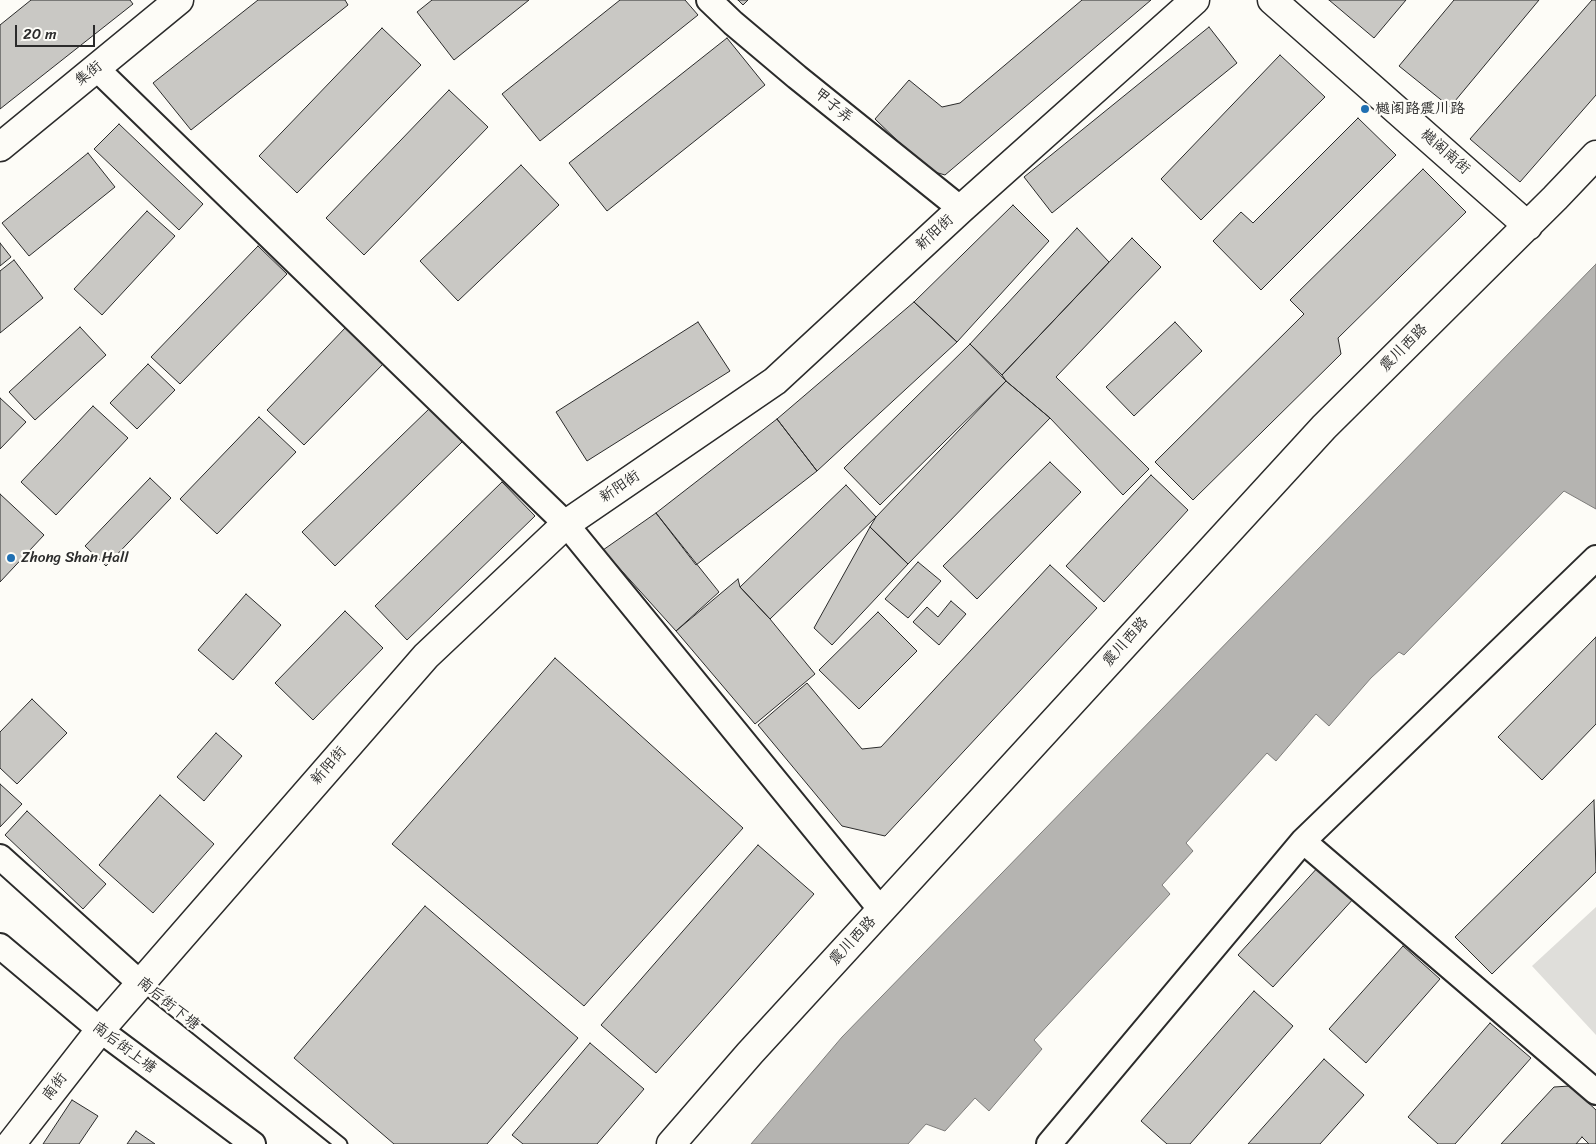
<!DOCTYPE html>
<html>
<head>
<meta charset="utf-8">
<style>
	body { margin:0 }
	#map { position:relative; width:1596px; height:1144px; overflow:hidden; background:#fdfcf7; font-family:Sriracha,sans-serif }
	canvas { display:block }
	.scale { position:absolute; left:15px; top:25px; width:80px; height:22px; box-sizing:border-box; border:2px solid #2b2b2b; border-top:0; padding-left:6px; font-size:15px; line-height:18px; white-space:nowrap; color:#2b2b2b; -webkit-text-stroke:4px #fdfcf7; paint-order:stroke }
</style>
</head>
<body>
<div id="map">
<canvas width="1596" height="1144"></canvas>
<div class="scale">20 m</div>
</div>
<script>
const ctx = document.querySelector('canvas').getContext('2d');
ctx.lineJoin = 'round';
function paint(path, color) { ctx.fillStyle = color; ctx.fill(path, 'evenodd'); }
const toPath = rows => new Path2D(rows.map(r => 'M' + r).join(''));
function stroke(path, color, width, dash) { ctx.strokeStyle = color; ctx.lineWidth = width; ctx.lineCap = dash ? 'butt' : 'round'; ctx.setLineDash(dash || []); ctx.stroke(path); }
function label(font, color, halo, rows, align = 'center') {
  ctx.font = font + ' Sriracha,"LXGW WenKai TC",sans-serif'; ctx.lineWidth = 4.5; ctx.setLineDash([]); ctx.textBaseline = 'middle'; ctx.strokeStyle = halo; ctx.fillStyle = color; for (const [text, x, y, turn = 0] of rows) {
    ctx.save(); ctx.translate(x, y); ctx.rotate((+turn || 0) * Math.PI / 180); ctx.textAlign = isNaN(turn) ? turn : align; if (halo) ctx.strokeText(text, 0, 0); ctx.fillText(text, 0, 0); ctx.restore();
  }
}
paint(toPath([
	[1596,907,1596,1035,1532,966]
]), '#dfdeda');
const water = toPath([
	[1596,264,1596,509,1564,491,1404,655,1399,652,1371,678,1329,726,1316,714,1276,761,1267,753,1186,843,1193,851,1162,885,1170,894,1034,1040,1042,1049,989,1111,975,1098,945,1131,926,1124,908,1144,751,1144,842,1037,1596,264]
]);
paint(water, '#b5b4b1');
stroke(water, '#7e7d7b', 1);
const building = toPath([
	[31,0,130,0,133,4,0,109,0,25,31,0],
	[258,0,345,0,348,5,191,130,153,83,258,0],
	[432,0,529,0,454,60,417,12,432,0],
	[620,0,685,0,698,15,540,141,502,94,620,0],
	[738,0,748,0,743,5,738,0],
	[1082,0,1151,0,945,175,928,170,875,119,909,80,942,107,960,103,1082,0],
	[1329,0,1406,0,1374,38,1329,0],
	[1454,0,1539,0,1450,107,1399,66,1454,0],
	[1592,0,1596,0,1596,95,1520,182,1470,139,1592,0],
	[1209,27,1237,63,1052,213,1024,177,1209,27],
	[382,28,421,65,297,193,259,156,382,28],
	[727,38,765,85,607,211,569,163,727,38],
	[1280,55,1325,97,1201,220,1161,179,1280,55],
	[449,90,488,127,364,255,326,218,449,90],
	[1358,118,1396,155,1261,290,1213,241,1241,212,1253,223,1358,118],
	[119,124,203,204,179,230,94,149,119,124],
	[88,153,115,187,29,256,2,223,88,153],
	[521,165,559,205,458,301,420,261,521,165],
	[1423,169,1466,212,1338,338,1341,354,1193,500,1155,462,1304,314,1290,300,1423,169],
	[1013,205,1049,241,957,342,914,302,1013,205],
	[147,211,175,236,102,315,74,289,147,211],
	[1077,228,1109,262,1002,375,970,344,1077,228],
	[1132,238,1161,267,1056,377,1149,469,1123,495,1050,418,1006,381,1002,375,1132,238],
	[0,243,11,257,0,266,0,243],
	[258,246,287,274,180,384,151,357,258,246],
	[14,260,43,298,0,333,0,271,14,260],
	[914,302,957,342,817,471,777,419,914,302],
	[698,322,730,371,587,461,556,412,698,322],
	[1175,322,1202,351,1134,416,1106,387,1175,322],
	[80,327,106,355,35,420,9,392,80,327],
	[346,327,384,363,304,445,267,410,346,327],
	[970,344,1006,381,880,505,844,468,970,344],
	[148,364,175,390,137,429,110,403,148,364],
	[1006,381,1050,418,908,564,870,527,876,517,1006,381],
	[0,398,26,422,0,449,0,398],
	[93,406,128,438,56,515,21,482,93,406],
	[430,408,462,442,335,566,302,532,430,408],
	[259,417,296,452,217,534,180,499,259,417],
	[777,419,817,471,696,565,656,513,777,419],
	[1050,462,1081,492,977,599,943,566,1050,462],
	[1151,475,1188,510,1104,602,1066,566,1151,475],
	[150,478,171,498,106,566,85,546,150,478],
	[502,482,535,516,407,640,375,606,502,482],
	[846,485,876,517,770,619,740,587,846,485],
	[0,494,44,535,0,582,0,494],
	[656,513,719,592,676,631,603,550,656,513],
	[870,527,908,564,832,645,814,628,870,527],
	[918,562,941,581,908,618,885,599,918,562],
	[1050,565,1097,608,885,836,842,826,758,725,807,683,862,749,881,747,1050,565],
	[738,579,740,587,770,619,815,674,755,724,676,631,738,579],
	[246,594,281,625,233,680,198,650,246,594],
	[951,601,966,614,939,645,913,622,927,607,938,617,951,601],
	[345,611,383,648,313,720,275,683,345,611],
	[878,612,917,651,859,709,819,670,878,612],
	[1596,637,1596,724,1542,780,1498,737,1596,637],
	[555,658,743,828,584,1006,392,844,555,658],
	[32,699,67,733,17,784,0,768,0,732,32,699],
	[216,733,242,756,204,801,177,777,216,733],
	[0,784,22,804,0,827,0,784],
	[160,795,214,844,153,913,99,865,160,795],
	[1594,800,1596,872,1492,974,1455,937,1594,800],
	[27,811,106,884,83,909,5,835,27,811],
	[758,845,814,894,656,1073,601,1025,758,845],
	[1320,865,1355,897,1273,987,1238,955,1320,865],
	[425,906,578,1038,487,1144,394,1144,294,1058,425,906],
	[1403,946,1440,979,1366,1063,1329,1029,1403,946],
	[1254,991,1293,1026,1190,1144,1167,1144,1141,1121,1254,991],
	[1490,1023,1531,1058,1455,1144,1438,1144,1408,1117,1490,1023],
	[590,1043,644,1089,597,1144,523,1144,512,1135,590,1043],
	[1324,1059,1364,1095,1320,1144,1248,1144,1324,1059],
	[1570,1086,1596,1110,1596,1144,1501,1144,1554,1087,1570,1086],
	[72,1100,98,1116,79,1144,43,1144,72,1100],
	[136,1131,155,1144,127,1144,136,1131],
	[1582,1137,1589,1144,1576,1144,1582,1137]
]);
paint(building, '#c9c8c4');
stroke(building, '#2b2b2b', 1);
const lane = toPath([
	[140,983,341,1144]
]);
const street = toPath([
	[709,0,733,23,797,77,961,209],
	[96,68,566,524,881,910],
	[1303,841,1596,1092],
	[0,857,140,983],
	[0,946,100,1030,253,1144],
	[1049,1144,1303,841,1596,558]
]);
const secondary = toPath([
	[1272,0,1528,226],
	[0,147,179,0],
	[11,1144,100,1030,426,656,566,524,775,381,961,209,1195,0],
	[671,1144,750,1053,1324,427,1555,198,1596,155]
]);
stroke(lane, '#2b2b2b', 15);
stroke(street, '#2b2b2b', 28);
stroke(secondary, '#2b2b2b', 31);
stroke(lane, '#fdfcf7', 11);
stroke(street, '#fdfcf7', 24);
stroke(secondary, '#fdfcf7', 28);
for (const [x, y, r, color] of [
	[1365,109,5,"#1f6fb2"],
	[11,558,5,"#1f6fb2"]
]) { const dot = new Path2D(); dot.arc(x, y, r, 0, 2 * Math.PI); ctx.fillStyle = color; ctx.fill(dot); stroke(dot, '#fdfcf7', 2); }
label('15px', '#2b2b2b', '#fdfcf7', [
	["集街",89,74,-39],
	["甲子弄",833,106,39],
	["樾阁南街",1445,152,41],
	["新阳街",935,233,-43],
	["震川西路",1404,348,-45],
	["新阳街",620,487,-34],
	["震川西路",1126,642,-48],
	["新阳街",329,766,-49],
	["震川西路",853,941,-47],
	["南后街下塘",168,1004,39],
	["南后街上塘",124,1048,37],
	["南街",55,1087,-52]
]);
label('15px', '#2b2b2b', '#fdfcf7', [
	["樾阁路震川路",1375,109],
	["Zhong Shan Hall",21,558]
], 'left');
</script>
</body>
</html>
